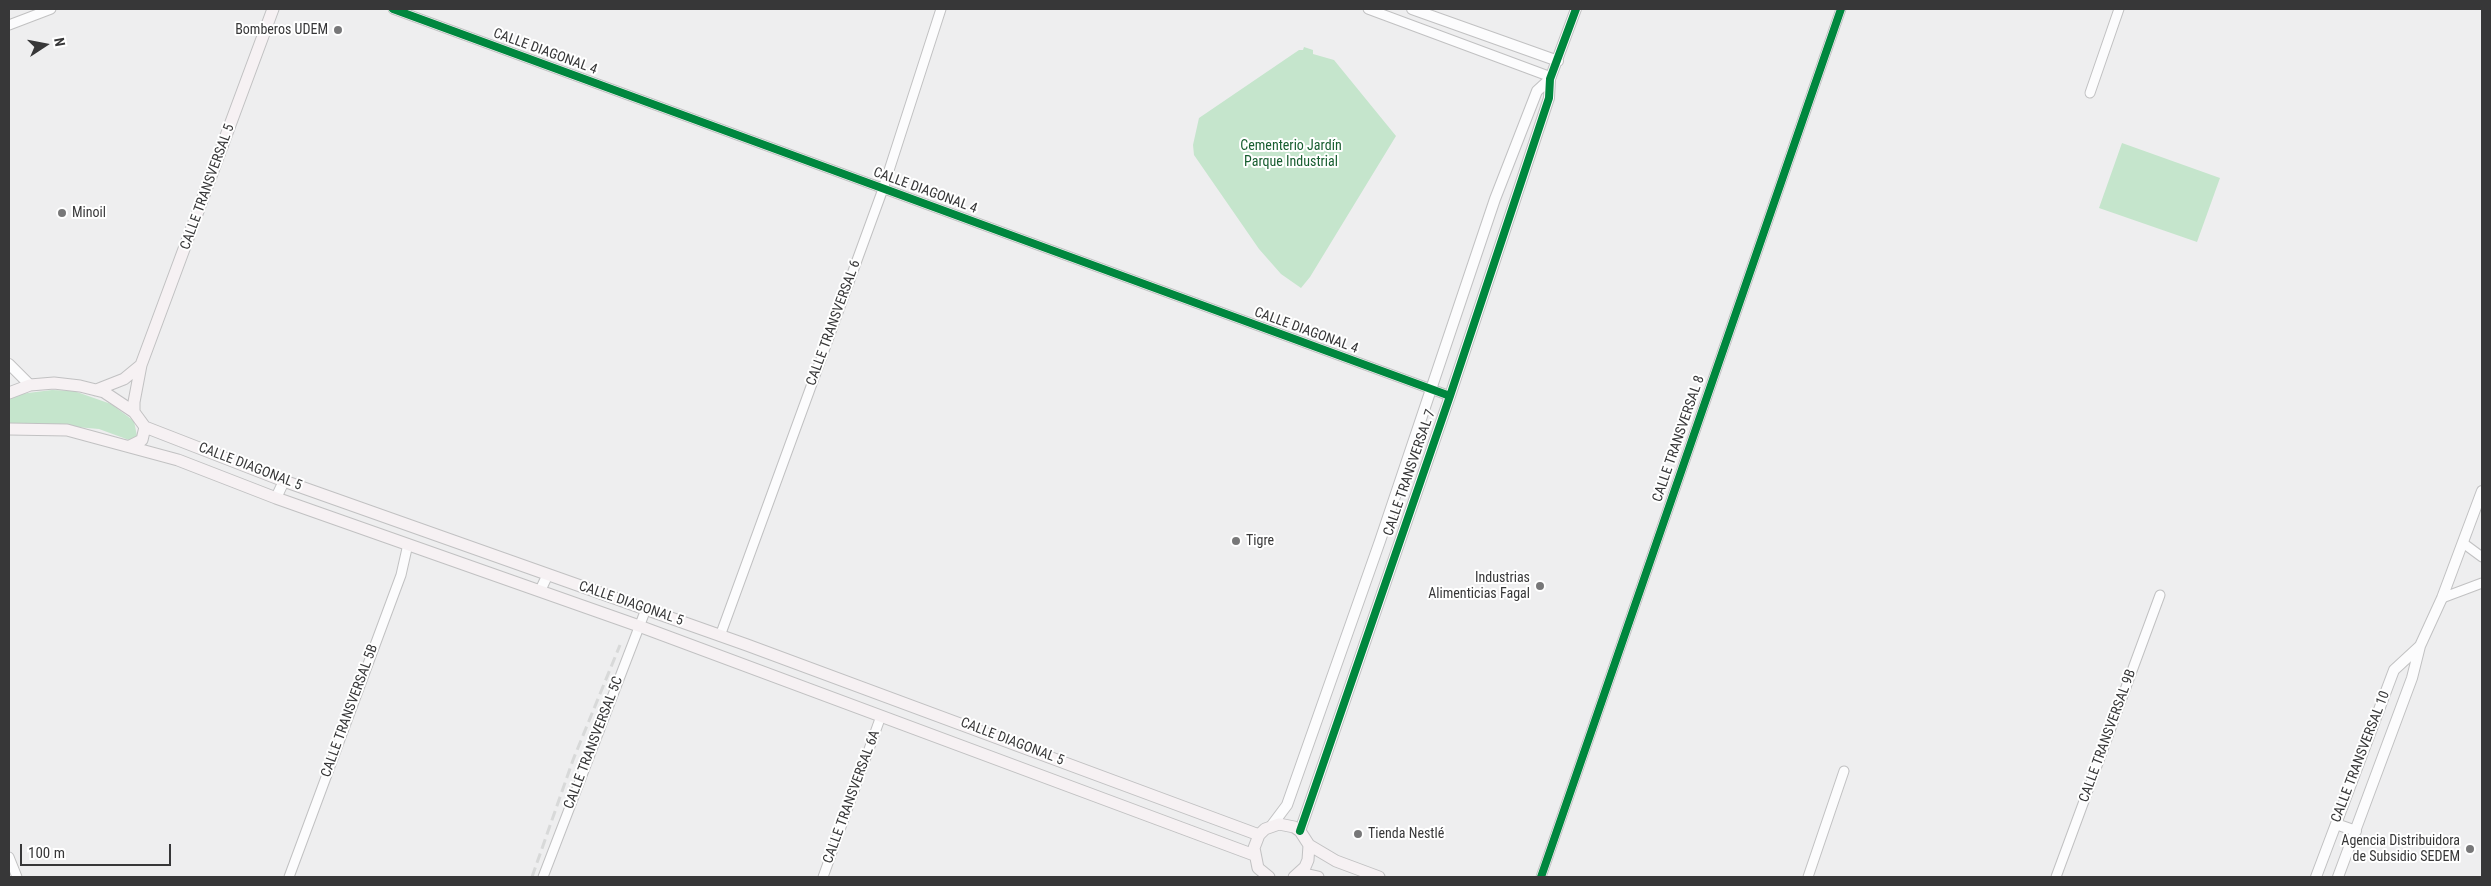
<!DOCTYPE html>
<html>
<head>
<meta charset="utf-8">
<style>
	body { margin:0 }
	#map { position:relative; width:2491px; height:886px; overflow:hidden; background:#eeeeef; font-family:"Roboto Condensed",sans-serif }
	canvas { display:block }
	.frame { position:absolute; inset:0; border:10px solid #373738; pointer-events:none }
	.north { position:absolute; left:20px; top:20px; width:50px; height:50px; -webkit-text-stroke:4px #fff; paint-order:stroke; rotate:79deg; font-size:14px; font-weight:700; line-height:20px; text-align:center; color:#373738 }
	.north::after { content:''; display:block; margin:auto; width:18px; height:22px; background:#373738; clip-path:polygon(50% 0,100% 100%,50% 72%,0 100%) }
	.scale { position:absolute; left:20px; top:844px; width:151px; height:22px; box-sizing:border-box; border:2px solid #373738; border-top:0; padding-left:6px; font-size:15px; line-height:18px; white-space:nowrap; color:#373738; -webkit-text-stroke:4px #fff; paint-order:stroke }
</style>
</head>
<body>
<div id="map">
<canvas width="2491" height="886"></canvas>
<div class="frame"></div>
<div class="north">N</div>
<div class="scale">100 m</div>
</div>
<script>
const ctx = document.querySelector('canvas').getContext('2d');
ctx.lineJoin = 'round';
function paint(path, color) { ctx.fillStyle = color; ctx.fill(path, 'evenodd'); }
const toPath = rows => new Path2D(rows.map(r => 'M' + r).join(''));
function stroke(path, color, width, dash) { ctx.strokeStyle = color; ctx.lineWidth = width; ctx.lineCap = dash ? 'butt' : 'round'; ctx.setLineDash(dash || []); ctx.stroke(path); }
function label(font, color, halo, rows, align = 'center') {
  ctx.font = font + ' "Roboto Condensed",sans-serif'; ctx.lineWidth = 4; ctx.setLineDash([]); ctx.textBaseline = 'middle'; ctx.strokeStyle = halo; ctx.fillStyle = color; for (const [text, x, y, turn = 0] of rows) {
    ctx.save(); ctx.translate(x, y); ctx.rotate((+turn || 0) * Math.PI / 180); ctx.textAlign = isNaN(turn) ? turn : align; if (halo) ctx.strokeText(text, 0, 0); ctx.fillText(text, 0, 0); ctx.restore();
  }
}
paint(toPath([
	[1304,47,1313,50,1313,54,1334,60,1396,136,1310,277,1301,288,1281,274,1259,249,1194,155,1193,145,1199,118,1299,50,1303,50],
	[2122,143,2220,178,2197,242,2099,208],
	[52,390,74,391,111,404,134,421,137,436,129,440,99,429,31,423,9,425,9,399,20,394]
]), '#c5e5cc');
const minor = toPath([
	[393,9,1450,396],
	[1368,9,1551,77],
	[9,25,51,9],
	[2090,93,2119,9],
	[2463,543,2482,557],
	[2442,598,2482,583],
	[720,636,883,189,941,9],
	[9,857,17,877],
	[289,877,401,575,408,544],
	[543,877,646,609],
	[823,877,881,716],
	[1541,877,1841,9],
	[1808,877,1844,771],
	[2056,877,2160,595]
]);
const tertiary = toPath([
	[1412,9,1558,61],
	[9,364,30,385],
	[276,498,284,481],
	[540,591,547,576],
	[2336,824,2356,831],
	[1272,825,1287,805,1380,541,1495,199,1537,91,1550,79],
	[1300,831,1450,396,1549,98,1550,79,1576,9],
	[2316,877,2394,670,2420,646],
	[2338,877,2412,678,2420,646,2442,598,2482,491]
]);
const secondary = toPath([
	[96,390,124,379,141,365],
	[9,393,30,385,54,383,80,386,104,392,134,412,145,427,284,481,747,645,1259,835],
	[134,412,134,402,141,365,273,9],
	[9,429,67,430,178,460,276,498,639,626,1254,855],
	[130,446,142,440,145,427],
	[1309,845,1336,861,1379,877],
	[1300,873,1318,877],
	[1269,877,1258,868,1254,848,1259,835,1265,829,1279,824,1294,827,1300,831,1309,845,1308,860,1305,867,1294,877]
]);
stroke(minor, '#c1c1c2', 11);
stroke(tertiary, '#c1c1c2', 12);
stroke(secondary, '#c1c1c2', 13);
stroke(minor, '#fcfcfd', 9);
stroke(tertiary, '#fcfcfd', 10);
stroke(secondary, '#f6f1f3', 11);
stroke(toPath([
	[532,877,573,760,620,645]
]), '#d8d9d9', 3, [10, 5]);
stroke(toPath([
	[393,9,1450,396],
	[1300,831,1450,396,1549,98,1550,79,1576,9],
	[1541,877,1841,9]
]), '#00873e', 8);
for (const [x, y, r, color] of [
	[338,30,5,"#777778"],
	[62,213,5,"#777778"],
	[1236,541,5,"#777778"],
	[1540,586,5,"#777778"],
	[1358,834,5,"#777778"],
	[2470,849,5,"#777778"]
]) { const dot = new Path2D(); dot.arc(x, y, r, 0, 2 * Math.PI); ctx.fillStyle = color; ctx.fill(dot); stroke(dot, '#fff', 2); }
label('14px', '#373738', '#fff', [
	["Bomberos UDEM",328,30],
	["Minoil",72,213,"left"],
	["Tigre",1246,541,"left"],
	["Industrias",1530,578],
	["Alimenticias Fagal",1530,594],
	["Tienda Nestlé",1368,834,"left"],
	["Agencia Distribuidora",2460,841],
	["de Subsidio SEDEM",2460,857]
], 'right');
label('14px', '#373738', '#fff', [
	["CALLE DIAGONAL 4",545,52,20],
	["CALLE TRANSVERSAL 5",208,187,-70],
	["CALLE DIAGONAL 4",925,191,20],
	["CALLE TRANSVERSAL 6",834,323,-70],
	["CALLE DIAGONAL 4",1306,331,20],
	["CALLE TRANSVERSAL 8",1679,439,-71],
	["CALLE DIAGONAL 5",250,467,21],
	["CALLE TRANSVERSAL 7",1410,473,-71],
	["CALLE DIAGONAL 5",631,604,19],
	["CALLE TRANSVERSAL 5B",350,711,-70],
	["CALLE TRANSVERSAL 9B",2108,736,-70],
	["CALLE DIAGONAL 5",1012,742,21],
	["CALLE TRANSVERSAL 5C",594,743,-69],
	["CALLE TRANSVERSAL 10",2361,757,-69],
	["CALLE TRANSVERSAL 6A",852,797,-70]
]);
label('14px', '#175d2f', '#fff', [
	["Cementerio Jardín",1291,146],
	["Parque Industrial",1291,162]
]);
</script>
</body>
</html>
